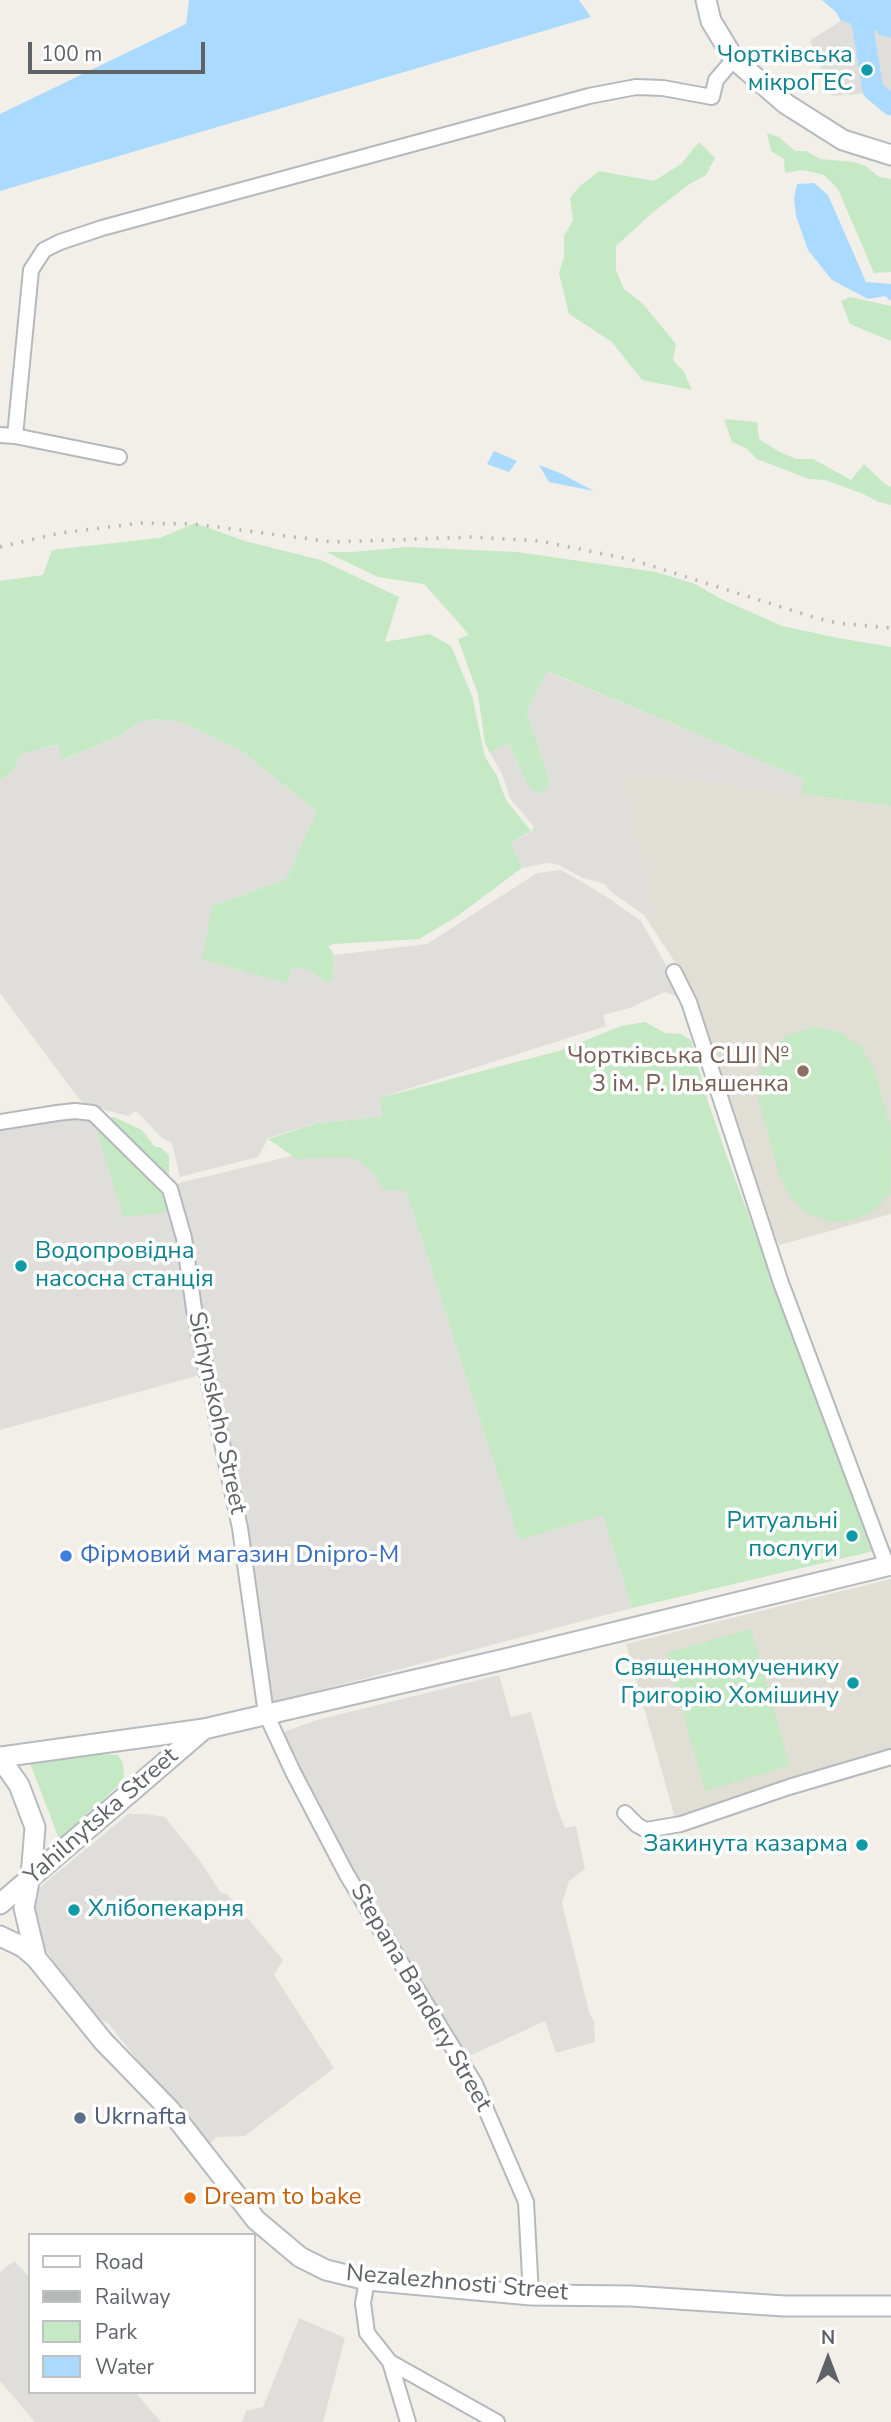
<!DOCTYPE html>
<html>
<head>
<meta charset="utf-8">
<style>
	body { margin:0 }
	#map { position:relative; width:891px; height:2422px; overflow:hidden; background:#f1efe8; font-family:"Nunito Sans",sans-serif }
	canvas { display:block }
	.legend { position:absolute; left:28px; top:2233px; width:228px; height:161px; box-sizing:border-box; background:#fff; border:2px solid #bfc1c3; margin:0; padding:9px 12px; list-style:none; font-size:21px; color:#5f6368 }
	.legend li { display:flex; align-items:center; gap:14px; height:35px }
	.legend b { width:35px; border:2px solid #bfc1c3 }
	.north { position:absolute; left:793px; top:2324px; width:70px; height:70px; -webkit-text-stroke:5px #fff; paint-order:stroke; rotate:0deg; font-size:19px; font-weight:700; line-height:28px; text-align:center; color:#5f6368 }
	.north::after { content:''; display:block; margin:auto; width:24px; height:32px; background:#5f6368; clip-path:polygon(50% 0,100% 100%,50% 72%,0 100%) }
	.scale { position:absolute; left:28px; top:42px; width:177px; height:32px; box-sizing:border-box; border:4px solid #5f6368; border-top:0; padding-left:9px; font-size:21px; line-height:24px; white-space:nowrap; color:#5f6368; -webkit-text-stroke:5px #fff; paint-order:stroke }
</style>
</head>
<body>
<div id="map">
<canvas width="891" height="2422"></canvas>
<ul class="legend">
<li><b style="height:9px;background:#fff"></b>Road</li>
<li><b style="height:9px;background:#b6b7b8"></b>Railway</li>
<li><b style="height:19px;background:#c5e8c5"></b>Park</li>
<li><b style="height:19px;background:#aadaff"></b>Water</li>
</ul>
<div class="north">N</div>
<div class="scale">100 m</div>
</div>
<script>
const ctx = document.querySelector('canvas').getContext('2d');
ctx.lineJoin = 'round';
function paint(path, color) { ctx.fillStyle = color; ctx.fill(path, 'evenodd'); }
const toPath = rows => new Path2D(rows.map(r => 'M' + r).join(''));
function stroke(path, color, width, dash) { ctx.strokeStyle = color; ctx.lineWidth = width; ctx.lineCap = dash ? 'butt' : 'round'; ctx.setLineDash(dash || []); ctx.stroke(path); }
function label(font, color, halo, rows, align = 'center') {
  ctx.font = font + ' "Nunito Sans",sans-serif'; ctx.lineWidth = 7; ctx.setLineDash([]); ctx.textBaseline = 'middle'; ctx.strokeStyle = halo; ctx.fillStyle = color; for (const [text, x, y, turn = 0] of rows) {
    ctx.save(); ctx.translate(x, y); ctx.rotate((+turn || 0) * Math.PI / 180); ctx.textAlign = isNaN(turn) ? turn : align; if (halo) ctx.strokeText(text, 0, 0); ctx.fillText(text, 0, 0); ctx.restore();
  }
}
paint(toPath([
	[841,21,850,22,869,42,872,33,877,30,879,35,891,38,891,98,880,92,832,96,810,40],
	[546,671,804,779,801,794,676,777,655,912,644,915,610,891,605,884,583,878,559,865,548,863,522,868,511,842,531,832,534,827,510,798,502,774,490,753,508,742,528,785,549,780,527,712],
	[158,719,181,722,241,751,317,811,286,879,212,906,203,960,287,983,292,968,308,969,325,983,333,981,334,955,427,944,537,873,561,870,604,895,641,921,683,995,678,997,665,992,630,1008,603,1015,606,1026,379,1098,382,1117,317,1123,268,1138,258,1157,180,1177,172,1143,162,1138,136,1111,128,1116,86,1105,79,1099,0,993,0,781,13,770,22,754,59,744,63,760,121,735,139,722],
	[91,1119,161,1212,170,1212,183,1267,186,1303,202,1366,200,1375,0,1430,0,1130,69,1120],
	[387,1133,519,1539,603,1514,632,1608,275,1702,270,1698,176,1189,179,1183],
	[499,1675,511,1717,531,1712,557,1808,565,1828,576,1826,585,1869,569,1881,562,1903,590,2015,594,2021,595,2042,556,2053,545,2021,465,2058,376,1911,309,1793,281,1733,317,1720],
	[128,1814,146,1814,165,1817,200,1861,221,1893,227,1894,283,1960,274,1975,334,2068,245,2136,217,2137,207,2146,107,2022,94,2017,78,1996,38,1939,33,1925,34,1892],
	[14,2261,30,2278,30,2392,135,2392,161,2422,35,2422,0,2381,0,2272],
	[299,2318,345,2338,323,2422,242,2422,246,2411,263,2407]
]), '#e0deda');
paint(toPath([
	[621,775,676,777,891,806,891,1214,779,1245,747,1166,684,976,644,915,655,912],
	[891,1579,891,1753,675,1818,626,1644]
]), '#e1ded6');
paint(toPath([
	[767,133,779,137,795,151,806,151,820,159,853,162,866,166,879,177,891,179,891,272,874,273,838,189,824,175,803,170,785,173,784,159,771,151],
	[699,142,715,158,706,175,688,185,652,213,616,246,616,270,624,289,642,303,676,344,673,360,684,372,692,390,642,380,612,342,569,314,559,273,564,257,564,236,573,220,570,198,580,186,599,171,654,181,681,164],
	[850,297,891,306,891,341,850,324,841,301],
	[724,419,757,422,759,439,778,451,796,459,813,459,851,480,864,464,885,484,891,487,891,505,879,502,861,493,825,480,809,479,757,459,746,448,732,442],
	[195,523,245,541,321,560,399,597,385,642,430,634,451,646,472,696,485,757,497,776,506,800,531,831,511,842,522,868,456,917,419,939,333,944,328,946,334,955,333,981,325,983,308,969,292,968,287,983,202,960,212,906,286,879,317,811,241,751,181,722,158,719,139,722,121,735,62,760,58,744,22,754,13,770,0,781,0,581,43,575,52,550,160,538],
	[408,547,517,552,656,572,695,584,721,599,782,626,838,638,891,647,891,806,801,794,804,779,547,671,527,712,549,780,546,790,537,794,528,785,508,742,490,753,485,743,478,694,458,639,469,635,458,622,424,584,378,577,326,552,353,552],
	[645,1022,665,1033,681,1034,691,1040,708,1102,731,1168,874,1551,632,1608,603,1515,519,1540,406,1191,384,1190,373,1173,360,1161,347,1157,297,1159,268,1139,318,1123,382,1117,379,1098,559,1051,621,1026],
	[815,1027,841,1032,862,1048,875,1071,891,1130,890,1193,875,1210,854,1220,830,1222,808,1214,791,1198,780,1178,759,1102,758,1075,769,1051,789,1034],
	[114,1117,142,1130,155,1147,160,1147,166,1152,169,1156,169,1178,107,1118],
	[95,1123,153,1176,168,1202,170,1212,123,1217],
	[751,1629,790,1766,705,1791,666,1653],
	[94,1754,118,1755,123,1763,124,1777,118,1786,59,1839,30,1763]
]), '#c5e8c5');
paint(toPath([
	[189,0,579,0,591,17,0,191,0,114,186,24],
	[822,0,891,0,891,38,879,35,876,30,872,33,869,42,860,42,850,23,841,21,836,12],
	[814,183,828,195,866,282,891,284,891,301,885,296,868,299,832,280,808,250,796,216,794,198,797,184],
	[494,451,517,461,509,472,487,464],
	[539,465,560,473,594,491,549,482]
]), '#aadaff');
stroke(toPath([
	[851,0,862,22,873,90,891,105]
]), '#aadaff', 21);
const street = toPath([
	[0,435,15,436],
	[119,457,15,436,31,270,44,250,60,242,102,228,589,96,636,87,663,88,712,97,716,80,734,59],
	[674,972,689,1002,781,1283,887,1566],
	[0,1122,57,1113,75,1111,93,1113,170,1189,184,1238,195,1316,240,1528,266,1714,293,1772,347,1875,475,2084,526,2202,531,2295],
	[625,1813,637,1825,646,1830,681,1824,789,1787,891,1757],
	[367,2280,363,2303,367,2333,390,2362,497,2422],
	[390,2362,408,2422]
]);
const secondary = toPath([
	[706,0,711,21,734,59,786,104,843,140,891,155],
	[0,1757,204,1729,505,1659,891,1565],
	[0,1758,19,1785,35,1827,32,1865,24,1908,36,1958],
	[0,1904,204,1729],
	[0,1936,23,1947,36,1958,103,2041,170,2110,256,2220,300,2257,326,2270,367,2280,531,2295,631,2296,784,2306,891,2306]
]);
stroke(street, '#b5b8bc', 18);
stroke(secondary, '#b6babf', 23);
stroke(street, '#fff', 14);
stroke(secondary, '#fff', 19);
stroke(toPath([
	[0,547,60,533,141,523,194,524,333,542,472,537,540,541,633,560,816,618,837,623,891,628]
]), '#b6b7b8', 3.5, [2, 9]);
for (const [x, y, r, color] of [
	[867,70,7,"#0f9aa8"],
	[803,1071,7,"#8d6e63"],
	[21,1266,7,"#0f9aa8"],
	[852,1536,7,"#0f9aa8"],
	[66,1556,7,"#3f7fe0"],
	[853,1683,7,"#0f9aa8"],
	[862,1845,7,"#0f9aa8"],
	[74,1910,7,"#0f9aa8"],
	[80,2118,7,"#5c6f8a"],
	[190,2198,7,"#e8710a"]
]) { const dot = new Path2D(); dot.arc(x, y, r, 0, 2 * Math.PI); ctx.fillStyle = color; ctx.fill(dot); stroke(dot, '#fff', 2.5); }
label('24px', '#0d838f', '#fff', [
	["Чортківська",853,56],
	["мікроГЕС",853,84],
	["Водопровідна",35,1252,"left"],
	["насосна станція",35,1280,"left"],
	["Ритуальні",838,1522],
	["послуги",838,1550],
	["Священномученику",839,1669],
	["Григорію Хомішину",839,1697],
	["Закинута казарма",848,1845],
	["Хлібопекарня",88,1910,"left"]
], 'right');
label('24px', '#785e54', '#fff', [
	["Чортківська СШІ №",789,1057],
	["3 ім. Р. Ільяшенка",789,1085]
], 'right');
label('24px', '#5f6368', '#fff', [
	["Sichynskoho Street",216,1413,78],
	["Yahilnytska Street",102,1817,-41],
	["Stepana Bandery Street",420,1998,60],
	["Nezalezhnosti Street",457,2284,5]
]);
label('24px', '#366cbe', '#fff', [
	["Фірмовий магазин Dnipro-M",80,1556]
], 'left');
label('24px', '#4e5e75', '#fff', [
	["Ukrnafta",94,2118]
], 'left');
label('24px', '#c56008', '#fff', [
	["Dream to bake",204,2198]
], 'left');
</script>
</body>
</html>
